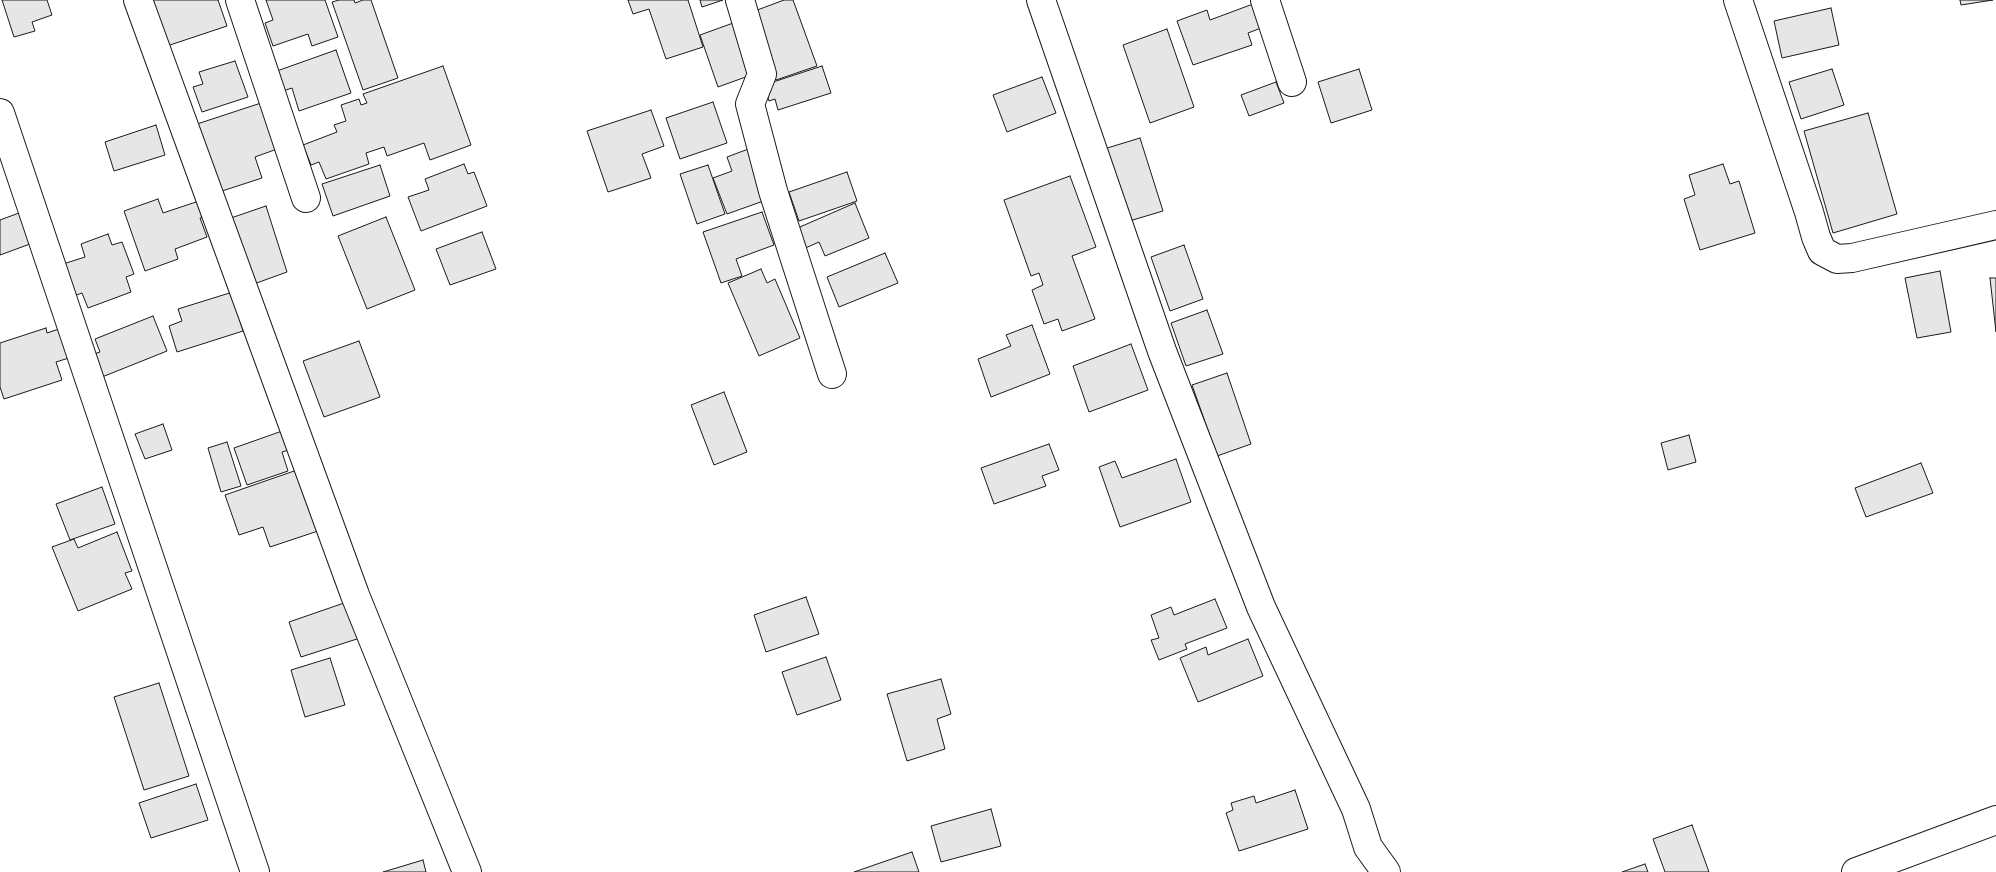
<!DOCTYPE html>
<html>
<head>
<meta charset="utf-8">
<style>
	body { margin:0 }
	canvas { display:block; background:#fff }
</style>
</head>
<body>
<canvas width="1996" height="872"></canvas>
<script>
const ctx = document.querySelector('canvas').getContext('2d');
ctx.lineJoin = 'round';
function paint(path, color) { ctx.fillStyle = color; ctx.fill(path, 'evenodd'); }
const toPath = rows => new Path2D(rows.map(r => 'M' + r).join(''));
function stroke(path, color, width, dash) { ctx.strokeStyle = color; ctx.lineWidth = width; ctx.lineCap = dash ? 'butt' : 'round'; ctx.setLineDash(dash || []); ctx.stroke(path); }
const building = toPath([
	[2,0,47,0,52,15,32,22,35,31,14,37,2,0],
	[151,0,218,0,227,26,167,46,151,0],
	[266,0,325,0,338,37,312,46,308,34,273,46,265,23,273,20,266,0],
	[339,0,354,0,355,3,363,0,371,0,398,78,363,90,332,2,339,0],
	[628,0,688,0,703,47,666,59,649,9,633,14,628,0],
	[700,0,723,0,702,7,700,0],
	[784,0,793,0,817,66,776,80,752,12,784,0],
	[1960,0,1993,0,1961,5,1960,0],
	[1253,4,1261,28,1248,33,1252,45,1193,65,1177,21,1207,10,1210,20,1253,4],
	[1831,8,1839,45,1782,58,1774,21,1831,8],
	[736,22,754,74,718,87,700,35,736,22],
	[1167,29,1194,107,1150,123,1123,45,1167,29],
	[336,50,351,93,299,111,292,88,280,92,274,72,336,50],
	[235,61,248,97,202,112,193,87,203,84,199,72,235,61],
	[443,66,471,145,430,160,424,143,387,156,384,147,366,153,369,164,326,179,319,162,311,165,303,145,337,132,334,125,346,121,341,105,359,99,361,105,367,103,363,94,443,66],
	[822,66,831,93,778,110,775,99,769,101,764,85,822,66],
	[1359,69,1372,110,1331,123,1318,82,1359,69],
	[1832,69,1844,105,1801,119,1789,82,1832,69],
	[1042,77,1056,113,1007,132,993,95,1042,77],
	[1276,82,1284,103,1249,116,1241,95,1276,82],
	[713,102,727,143,680,159,666,118,713,102],
	[261,103,277,149,255,157,262,178,219,192,197,124,261,103],
	[651,110,664,146,642,154,651,178,608,192,587,131,651,110],
	[1868,113,1897,214,1833,233,1804,131,1868,113],
	[156,125,165,155,114,171,105,142,156,125],
	[1140,138,1163,211,1126,222,1104,149,1140,138],
	[751,148,769,199,727,214,713,178,732,171,727,157,751,148],
	[464,164,468,174,474,172,487,206,421,231,408,197,429,190,425,179,464,164],
	[1723,164,1730,184,1739,181,1755,233,1700,250,1684,199,1695,195,1689,175,1723,164],
	[380,165,390,196,333,216,322,184,380,165],
	[708,165,725,214,697,224,680,174,708,165],
	[847,172,857,201,799,221,789,192,847,172],
	[1070,176,1096,247,1072,256,1095,319,1062,331,1058,319,1044,324,1032,290,1043,285,1039,273,1031,276,1004,200,1070,176],
	[158,199,163,213,199,201,205,217,200,218,207,237,175,249,178,259,145,271,124,211,158,199],
	[855,203,869,238,825,256,819,242,801,250,793,230,855,203],
	[266,206,287,272,251,285,228,219,266,206],
	[762,212,774,245,736,259,742,276,721,283,703,232,762,212],
	[19,213,30,244,0,255,0,220,19,213],
	[386,217,415,290,367,309,338,236,386,217],
	[482,232,496,269,450,285,436,249,482,232],
	[108,234,112,245,122,242,134,274,126,277,131,292,88,308,82,293,71,297,60,265,85,257,81,244,108,234],
	[1184,245,1203,299,1170,311,1151,257,1184,245],
	[885,253,898,283,839,307,827,277,885,253],
	[761,269,767,283,775,279,800,338,759,356,728,283,761,269],
	[1940,271,1951,332,1917,338,1905,278,1940,271],
	[1990,278,1996,278,1996,332,1990,278],
	[236,291,236,307,243,331,177,352,169,326,182,321,178,309,236,291],
	[1207,310,1223,354,1186,366,1171,323,1207,310],
	[153,316,167,351,102,377,94,354,100,352,95,339,153,316],
	[1032,325,1050,374,991,397,978,359,1011,346,1006,335,1032,325],
	[46,328,47,333,62,328,72,357,56,362,62,380,4,399,0,387,0,343,46,328],
	[359,341,380,397,324,417,303,361,359,341],
	[1131,344,1148,390,1089,412,1073,366,1131,344],
	[1227,373,1251,444,1217,456,1192,385,1227,373],
	[724,392,747,452,714,465,691,405,724,392],
	[163,424,172,450,145,459,135,434,163,424],
	[285,430,292,449,282,452,288,471,247,485,234,448,285,430],
	[1689,435,1696,462,1668,470,1661,443,1689,435],
	[227,442,241,486,221,492,208,448,227,442],
	[1049,444,1059,470,1042,476,1046,486,994,504,981,468,1049,444],
	[1176,459,1191,502,1120,527,1099,467,1115,461,1122,478,1176,459],
	[1921,463,1933,493,1866,517,1855,488,1921,463],
	[297,470,318,531,270,547,263,527,239,535,225,495,297,470],
	[102,487,115,524,70,540,56,504,102,487],
	[117,532,132,571,125,573,132,589,78,611,52,547,74,539,78,548,117,532],
	[806,597,819,634,766,652,754,615,806,597],
	[1215,599,1227,628,1185,644,1187,649,1159,660,1151,640,1159,638,1151,615,1171,607,1174,615,1215,599],
	[347,602,360,638,301,657,289,622,347,602],
	[1248,639,1263,676,1198,702,1180,658,1206,647,1208,655,1248,639],
	[826,657,841,700,797,715,782,672,826,657],
	[330,658,345,705,305,717,291,670,330,658],
	[941,679,951,714,937,719,945,749,907,761,887,694,941,679],
	[159,683,189,776,144,790,114,697,159,683],
	[196,784,208,820,151,838,139,803,196,784],
	[1295,790,1308,829,1239,851,1226,813,1233,810,1231,803,1254,796,1256,803,1295,790],
	[991,809,1001,846,941,862,931,826,991,809],
	[1692,825,1709,872,1665,872,1653,839,1692,825],
	[912,852,919,872,854,872,912,852],
	[423,860,426,872,383,872,423,860],
	[1645,864,1648,872,1622,872,1645,864]
]);
paint(building, '#e6e6e6');
stroke(building, '#1a1a1a', 1);
const street = toPath([
	[138,0,355,595,467,872],
	[240,0,306,198],
	[740,0,762,74,750,104,773,191,832,374],
	[1041,0,1162,351,1261,607,1356,809,1368,847,1386,872],
	[1265,0,1292,82],
	[1738,0,1809,212,1816,237,1822,251,1837,259,1852,258,1996,225],
	[0,113,255,872],
	[1856,872,1996,820]
]);
stroke(street, '#1a1a1a', 30);
stroke(street, '#fff', 28);
</script>
</body>
</html>
